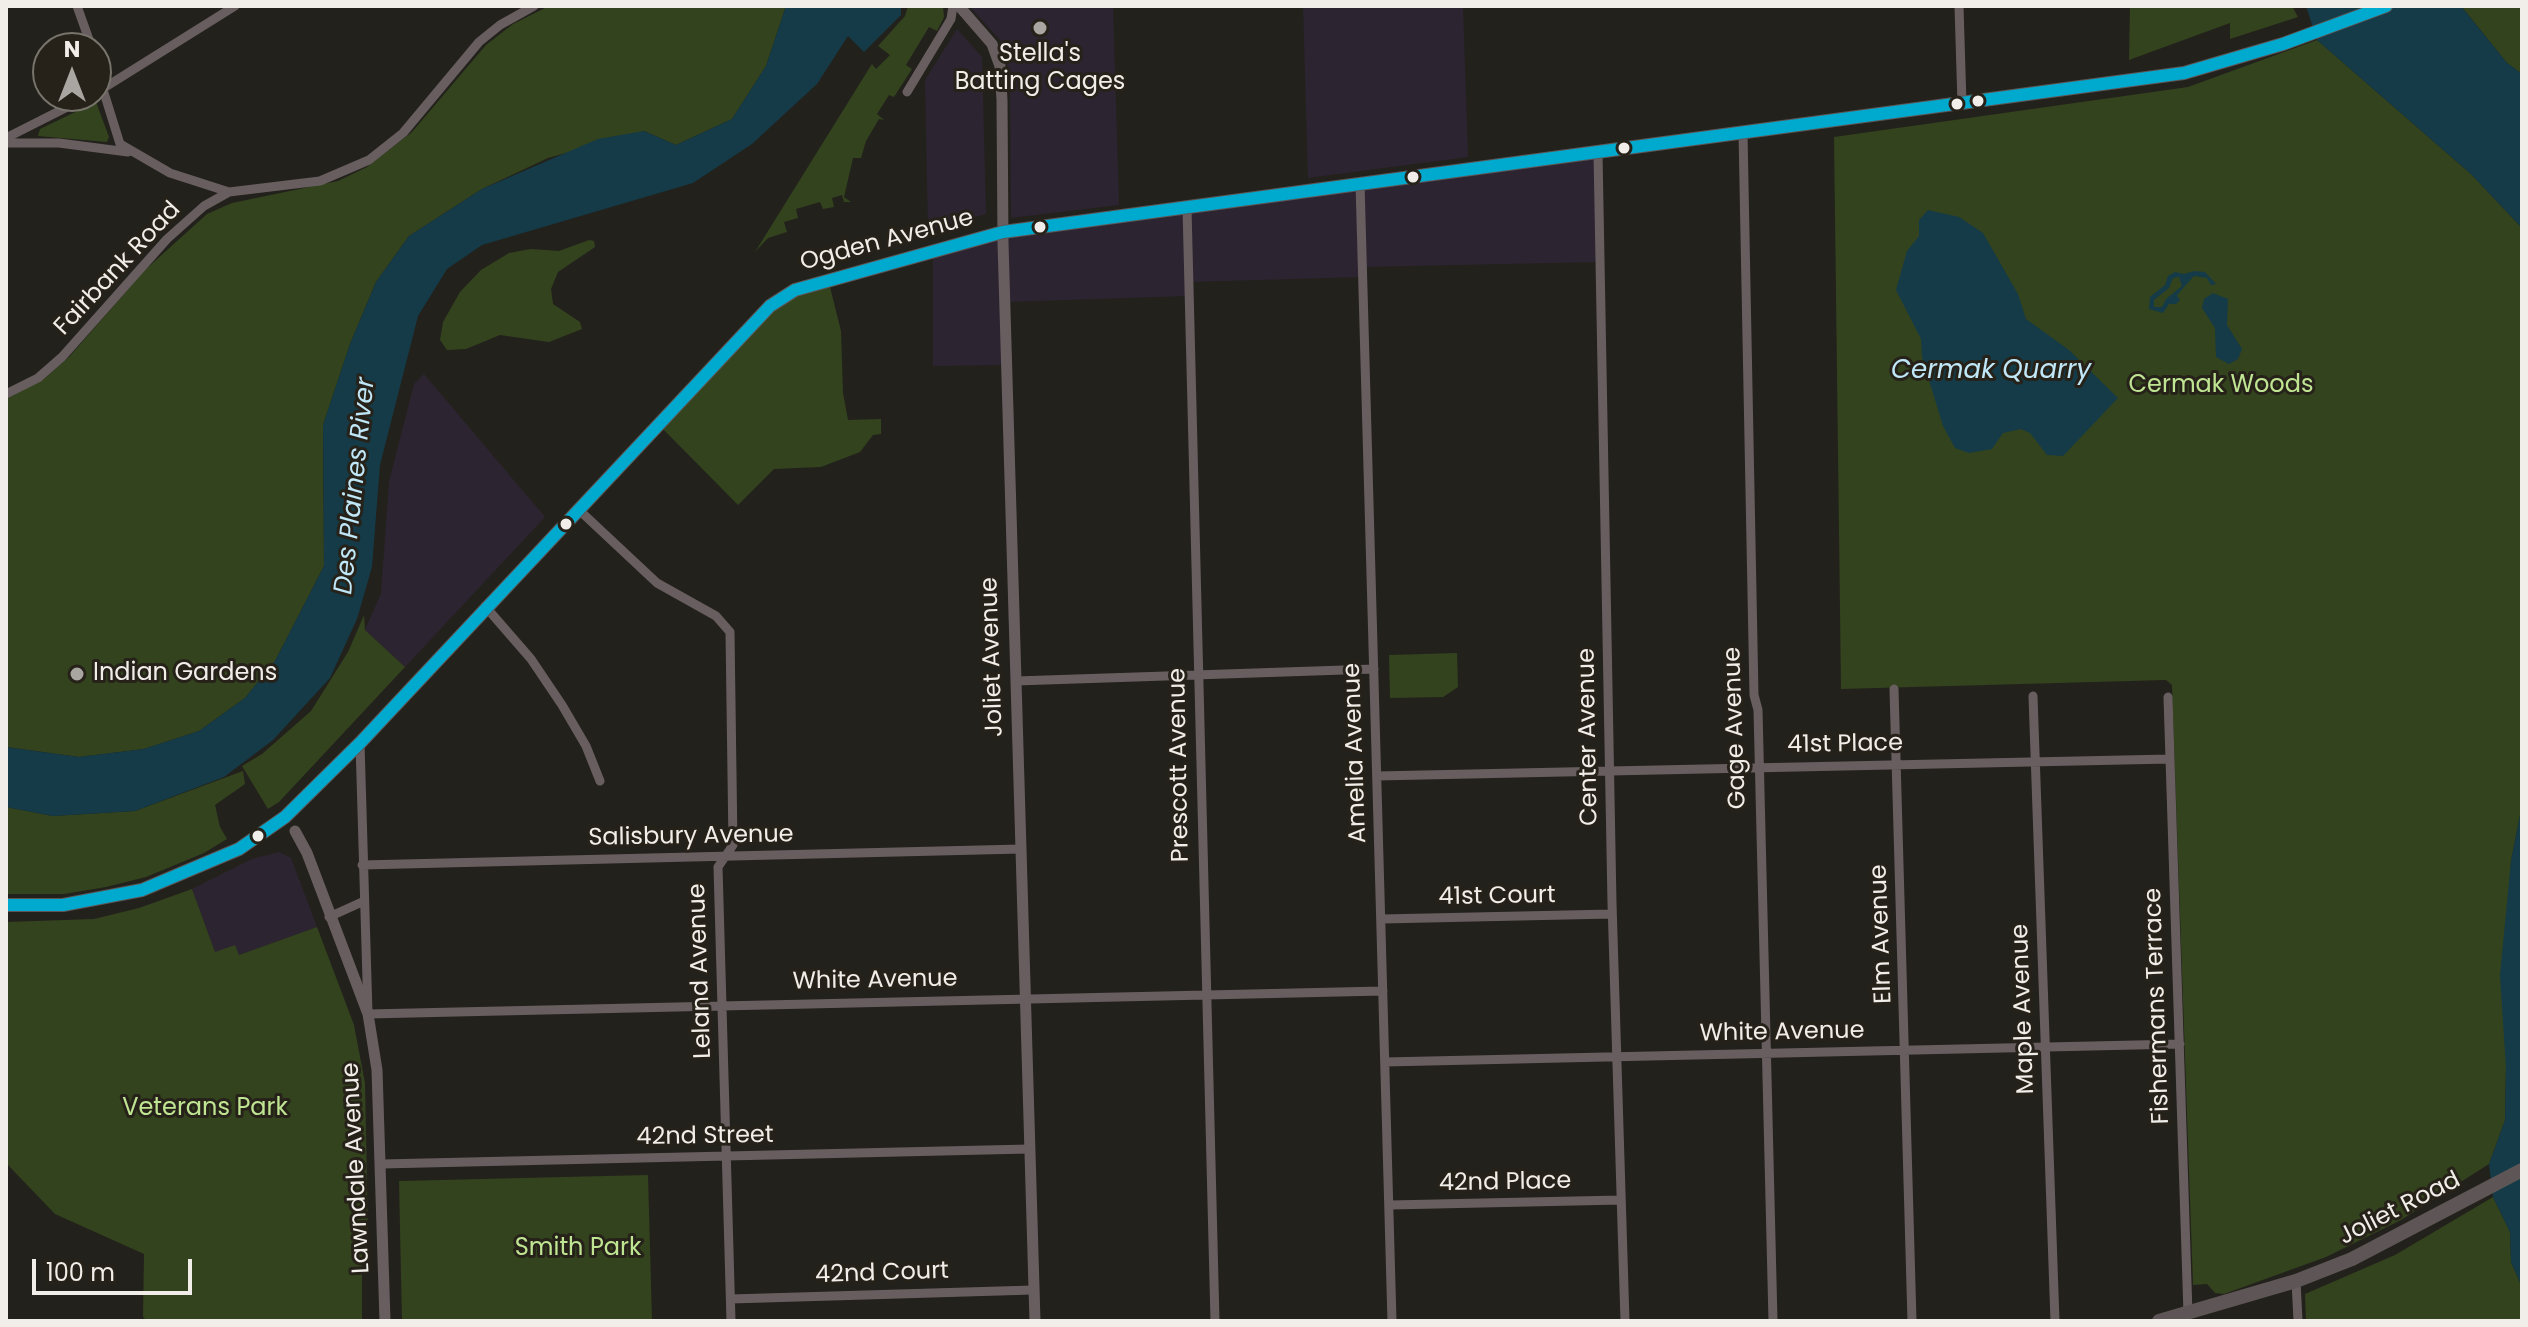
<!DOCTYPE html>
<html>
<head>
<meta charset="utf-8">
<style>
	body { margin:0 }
	#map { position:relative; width:2528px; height:1327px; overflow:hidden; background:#23211c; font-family:Poppins,sans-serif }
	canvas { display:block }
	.frame { position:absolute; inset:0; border:8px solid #f1eee9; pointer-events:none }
	.north { position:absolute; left:32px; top:32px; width:80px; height:80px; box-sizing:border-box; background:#262219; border:2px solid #77746c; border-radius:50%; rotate:0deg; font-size:22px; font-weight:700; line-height:32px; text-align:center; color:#f1eee9 }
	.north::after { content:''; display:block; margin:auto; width:28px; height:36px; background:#a9a6a1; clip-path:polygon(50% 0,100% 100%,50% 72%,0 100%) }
	.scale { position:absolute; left:32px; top:1259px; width:160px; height:36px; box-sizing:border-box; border:4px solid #f1eee9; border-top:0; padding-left:10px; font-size:24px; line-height:28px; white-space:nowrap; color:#f1eee9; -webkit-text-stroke:6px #262219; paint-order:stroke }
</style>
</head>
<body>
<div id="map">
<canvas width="2528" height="1327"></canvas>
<div class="frame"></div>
<div class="north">N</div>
<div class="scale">100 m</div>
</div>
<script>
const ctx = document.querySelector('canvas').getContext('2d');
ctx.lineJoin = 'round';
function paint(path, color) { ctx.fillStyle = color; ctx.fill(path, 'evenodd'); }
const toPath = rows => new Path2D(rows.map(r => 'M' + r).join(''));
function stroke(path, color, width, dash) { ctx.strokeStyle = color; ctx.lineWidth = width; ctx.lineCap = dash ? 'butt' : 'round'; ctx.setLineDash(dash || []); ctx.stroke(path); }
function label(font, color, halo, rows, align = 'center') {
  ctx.font = font + ' Poppins,sans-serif'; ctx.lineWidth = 6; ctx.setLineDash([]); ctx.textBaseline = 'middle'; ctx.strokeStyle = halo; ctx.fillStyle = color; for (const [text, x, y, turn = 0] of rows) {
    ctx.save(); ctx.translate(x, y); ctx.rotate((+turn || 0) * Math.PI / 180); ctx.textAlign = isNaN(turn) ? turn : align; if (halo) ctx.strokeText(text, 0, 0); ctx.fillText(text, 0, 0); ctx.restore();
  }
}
paint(toPath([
	[969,6,1113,6,1119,205,1011,218,1010,84,1006,58,1000,40],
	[1303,6,1463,6,1468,157,1308,178],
	[957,29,982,57,986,214,928,231,925,80],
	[1596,155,1597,262,1364,267,1363,277,1189,282,1188,296,1005,302,1006,365,933,366,933,254,1006,234],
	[424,374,545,517,405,667,365,630,381,593,389,482,414,384],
	[279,852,291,858,317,927,239,955,215,952,192,889,252,859]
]), '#2d2431');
paint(toPath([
	[549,6,786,6,766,66,732,119,676,145,644,131,548,158,482,189,409,236,376,282,350,344,323,425,324,566,275,661,245,698,199,731,144,749,79,757,6,747,6,399,44,379,69,357,145,270,207,214,232,203,338,181,367,167,412,132,486,45,513,24],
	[908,6,943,6,944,17,937,31,929,27,906,65,912,69,894,97,889,95,877,114,884,120,879,119,866,141,861,158,853,158,844,197,851,202,844,202,842,195,832,198,834,207,823,209,820,202,796,209,798,218,784,222,787,232,768,238,755,252,870,67,872,64,876,69,890,55,878,46,905,16],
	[2130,6,2292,6,2298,17,2230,39,2230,23,2129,60],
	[2461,6,2522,6,2522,74,2507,63],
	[2317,40,2471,174,2522,228,2522,805,2511,861,2509,905,2505,1120,2489,1164,2401,1220,2326,1257,2224,1294,2215,1293,2207,1284,2193,1285,2172,685,2166,680,1841,689,1834,137,2188,87],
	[96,102,109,137,107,142,38,136,40,129],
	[589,240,594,241,595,247,558,272,551,289,553,304,580,322,582,329,549,342,500,335,466,349,447,350,440,340,443,322,460,292,481,270,509,253,531,249,559,251],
	[829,283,841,331,843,393,848,420,881,419,881,434,873,435,860,452,821,467,774,469,738,505,659,425,772,307],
	[364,615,365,630,405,667,279,802,268,809,242,766,262,754,311,711,348,652],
	[1457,653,1458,687,1443,697,1390,698,1389,655],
	[243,771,245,784,215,805,220,827,227,839,204,853,146,877,106,887,64,894,6,894,6,807,53,816,135,811],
	[192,889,215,952,235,945,239,955,317,927,354,1025,365,1083,368,1236,362,1247,362,1321,147,1321,143,1317,144,1254,55,1214,6,1163,6,922,94,919,139,908],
	[648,1175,652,1321,402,1321,399,1181],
	[2493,1197,2510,1232,2511,1262,2522,1287,2522,1321,2306,1321,2305,1294,2395,1255]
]), '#33431e');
paint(toPath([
	[786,6,901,6,901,15,864,52,848,36,817,84,752,144,693,183,482,245,447,269,418,316,380,465,372,567,357,619,330,678,273,740,224,777,135,811,53,816,6,807,6,747,79,757,144,749,199,731,245,698,275,661,324,566,323,425,350,344,376,282,409,236,482,189,598,139,644,131,676,145,732,119,766,66],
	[2306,6,2461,6,2507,63,2522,74,2522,228,2471,174,2317,40],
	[1928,210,1959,217,1983,233,2018,294,2026,319,2069,350,2118,398,2063,456,2047,455,2030,433,2021,429,2003,433,1992,449,1969,453,1955,448,1943,426,1922,357,1921,339,1896,290,1907,251,1919,236,1919,220],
	[2194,271,2205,272,2216,284,2211,285,2207,278,2194,276,2177,295,2180,300,2176,304,2169,304,2163,313,2149,309,2150,297,2165,285,2168,276,2175,272,2184,274],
	[2179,277,2182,286,2166,299,2162,307,2154,307,2154,300,2169,288,2173,278],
	[2213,293,2228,299,2227,325,2242,349,2238,359,2229,364,2216,357,2215,328,2202,308,2204,299],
	[2522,805,2522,1287,2511,1262,2510,1232,2493,1197,2489,1164,2505,1120,2506,1068,2500,975,2511,861]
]), '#143b47');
stroke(toPath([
	[77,6,92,48],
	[1959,6,1962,104],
	[96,67,120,144,170,173,229,192],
	[99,91,235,6],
	[907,92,951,19,953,6],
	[1743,133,1754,695,1758,710,1773,1321],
	[6,138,89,96],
	[6,143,59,143,128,152],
	[1598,153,1612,903,1625,1321],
	[1360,183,1392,1321],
	[1187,208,1215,1321],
	[6,394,38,378,62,357,167,239,204,206,229,192,320,181,369,160,403,133,479,42,500,25,534,6],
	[578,509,657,583,716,616,730,632,733,845,718,867,731,1321],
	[485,606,531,659,562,705,586,746,600,781],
	[1016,681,1374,669],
	[1894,689,1912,1321],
	[2033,696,2055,1321],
	[2168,697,2188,1314],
	[360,743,368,1014,1383,991],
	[1377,776,2170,759],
	[362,865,1021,849],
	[329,917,362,902],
	[1382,919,1612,914],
	[1385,1062,2180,1044],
	[382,1164,1029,1149],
	[1390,1205,1621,1200],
	[2296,1281,2298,1321],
	[731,1299,1033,1290]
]), '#685e60', 9);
stroke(toPath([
	[959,6,992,44,1000,66,1002,100,1003,243,1035,1321],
	[295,831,307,853,368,1014,377,1070,385,1321]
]), '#685e60', 11);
stroke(toPath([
	[6,905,63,905,142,890,239,849,285,817,360,743,770,306,795,290,1003,232,2184,73,2283,44,2386,6],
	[2159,1321,2296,1281,2352,1259,2522,1170]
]), '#5e5656', 14);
stroke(toPath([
	[6,905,63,905,142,890,239,849,285,817,360,743,770,306,795,290,1003,232,2184,73,2283,44,2386,6]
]), '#00a9ce', 12);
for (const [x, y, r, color] of [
	[1040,28,8,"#a9a6a1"],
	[1978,101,7,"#f1eee9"],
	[1957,104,7,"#f1eee9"],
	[1624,148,7,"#f1eee9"],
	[1413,177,7,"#f1eee9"],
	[1040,227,7,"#f1eee9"],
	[566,524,7,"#f1eee9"],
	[77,674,8,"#a9a6a1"],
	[258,836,7,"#f1eee9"]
]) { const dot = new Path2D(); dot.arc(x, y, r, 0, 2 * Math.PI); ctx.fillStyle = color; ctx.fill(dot); stroke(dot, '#262219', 3); }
label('24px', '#f1eee9', '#262219', [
	["Stella's",1040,55],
	["Batting Cages",1040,83],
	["Indian Gardens",93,674,"left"]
]);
label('24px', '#f1eee9', '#262219', [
	["Ogden Avenue",887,241,-15],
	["Fairbank Road",118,269,-47],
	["Joliet Avenue",993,657,-92],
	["Gage Avenue",1736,728,-92],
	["Center Avenue",1589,737,-91],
	["41st Place",1845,745,-1],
	["Amelia Avenue",1356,753,-92],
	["Prescott Avenue",1180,765,-91],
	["Salisbury Avenue",691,837,-1],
	["41st Court",1497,897,-1],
	["Elm Avenue",1882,934,-92],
	["Leland Avenue",701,971,-92],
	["White Avenue",875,981,-1],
	["Fishermans Terrace",2158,1006,-92],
	["Maple Avenue",2024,1009,-92],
	["White Avenue",1782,1033,-1],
	["42nd Street",705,1137,-1],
	["Lawndale Avenue",357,1168,-93],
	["42nd Place",1505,1183,-1],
	["Joliet Road",2400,1209,-27],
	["42nd Court",882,1274,-2]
]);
label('24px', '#bfe592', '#262219', [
	["Cermak Woods",2221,386],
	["Veterans Park",205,1109],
	["Smith Park",578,1249]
]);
label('italic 26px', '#c0e7f7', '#262219', [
	["Cermak Quarry",1991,371],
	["Des Plaines River",356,486,-84]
]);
</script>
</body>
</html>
